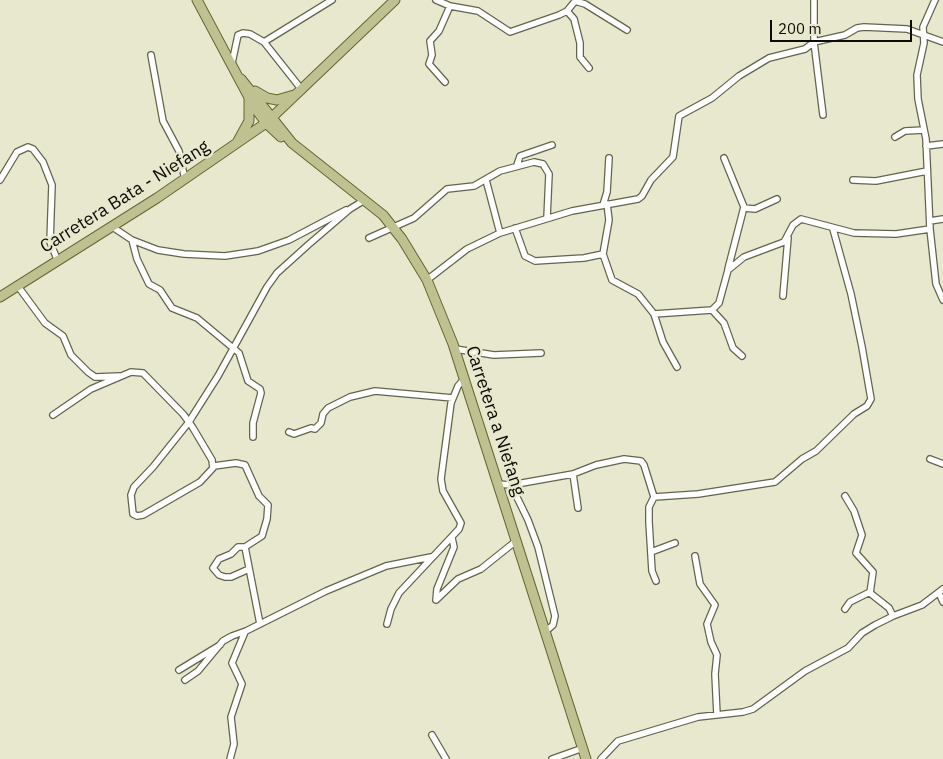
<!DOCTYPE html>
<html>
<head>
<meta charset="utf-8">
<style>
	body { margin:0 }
	#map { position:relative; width:943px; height:759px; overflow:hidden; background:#e7e8ce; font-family:"IBM Plex Sans",sans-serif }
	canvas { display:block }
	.scale { position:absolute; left:770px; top:20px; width:142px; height:22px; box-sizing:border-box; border:2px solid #0c0c05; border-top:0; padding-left:6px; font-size:15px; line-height:18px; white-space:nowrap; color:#0c0c05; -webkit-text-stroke:4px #e7e8ce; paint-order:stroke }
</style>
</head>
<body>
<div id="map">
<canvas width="943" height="759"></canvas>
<div class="scale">200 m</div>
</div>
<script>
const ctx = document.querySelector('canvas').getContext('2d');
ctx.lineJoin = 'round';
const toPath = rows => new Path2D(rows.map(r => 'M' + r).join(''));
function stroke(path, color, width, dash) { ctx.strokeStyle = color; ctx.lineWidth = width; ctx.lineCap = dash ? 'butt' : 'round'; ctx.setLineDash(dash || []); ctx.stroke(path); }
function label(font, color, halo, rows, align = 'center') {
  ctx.font = font + ' "IBM Plex Sans",sans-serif'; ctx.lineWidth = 5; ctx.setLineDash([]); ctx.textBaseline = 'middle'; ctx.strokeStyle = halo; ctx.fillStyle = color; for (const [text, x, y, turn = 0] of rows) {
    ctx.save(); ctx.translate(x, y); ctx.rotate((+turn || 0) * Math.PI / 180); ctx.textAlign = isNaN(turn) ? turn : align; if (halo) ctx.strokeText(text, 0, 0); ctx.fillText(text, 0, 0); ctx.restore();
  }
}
const minor = toPath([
	[436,0,450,6,478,11,510,32,559,15,567,11,576,0],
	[814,0,814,42,823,115],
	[935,0,923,27,924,43,917,75,918,99,926,139,930,229,936,284,943,300],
	[575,1,585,4,627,30],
	[567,11,574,19,580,43,580,57,589,68],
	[264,42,332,0],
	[151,55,163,121,179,151,185,180],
	[232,63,238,35,243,33,250,34,264,42,302,90],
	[445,82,429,64,432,55,430,41,439,31,450,6],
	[895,137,905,131,924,130],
	[926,146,943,144],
	[724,158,744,207,728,269],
	[517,165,520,156,552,145],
	[0,180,17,152,28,147,33,149,43,162,52,185,50,242,57,259],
	[486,180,500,233],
	[853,180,876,181,927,171],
	[607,204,609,220,603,254,612,280,638,294,654,314,712,310,719,303,728,270,744,257,784,242,793,225,801,219,854,233,896,234,930,229],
	[603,205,607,192,609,158],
	[744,208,755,209,777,199],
	[930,221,943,219],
	[111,226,132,240,158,250,184,254,225,256,258,251,289,240,346,210],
	[515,228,525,256,535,261,584,258,603,254],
	[369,238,414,218,447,189,474,186,500,171,534,162,543,164,549,174,547,218],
	[132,240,137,259,149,284,160,290,172,308,197,318,239,353,248,381,260,389,261,393,253,423,253,437],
	[427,280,467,249,500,233,572,211,638,199,642,196,651,180,673,157,679,116,712,98,739,76,769,58,805,49,814,42,845,35,857,28,864,27,907,29,943,42],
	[17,285,45,323,63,336,71,355,88,372,95,377,120,376],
	[783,296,788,238],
	[712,310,724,323,733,348,742,356],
	[654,314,663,342,677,367],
	[455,349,494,355,541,353],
	[53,415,91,389,131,372,143,373,183,414,189,422,193,428,212,460,213,468,200,482,143,515,137,516,133,514,131,495,134,487,153,467,189,422,192,417,218,376,267,287,277,273,308,245,350,209,363,201],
	[289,432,294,434,311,428,315,429,321,423,323,414,328,408,350,397,375,391,453,398],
	[930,459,943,464],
	[214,466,236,463,245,465,259,496,268,505,267,519,262,536,245,547,260,624],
	[573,474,578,508],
	[497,484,511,485,573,474,596,465,624,459,641,461,644,465,654,497,649,507,649,522,652,571,656,581],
	[511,485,528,520,538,547,555,616,553,625,545,632],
	[845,496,854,511,862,535,856,553,873,572,870,593,889,608,893,616],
	[654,497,698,494,775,482,802,459,816,451,854,414,867,406,871,399,862,347,851,294,833,229],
	[452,538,454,547,437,589,436,600,458,579,481,569,516,541],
	[245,547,238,547,231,554,219,559,213,568,219,575,225,577,231,577,249,569],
	[651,552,675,543],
	[695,556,700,584,715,605,707,624,711,642,717,655,715,674,717,715],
	[939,593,943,602],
	[845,609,850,602,870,592],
	[387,624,391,609,399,593,459,529,461,523,443,491,441,479,451,403,458,386,464,379],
	[179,670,220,645],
	[185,680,198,671,223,641,232,636,246,631,326,591,386,566,431,557],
	[432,735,446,759],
	[230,759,234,744,231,717,242,684,232,663,245,632],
	[552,759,583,748],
	[601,759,618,741,698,717,743,712,753,709,805,671,848,648,862,633,875,625,893,616,922,605,943,589]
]);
const primary = toPath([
	[197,0,253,105,266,123,281,137],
	[241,79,292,143,383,215,402,239,427,280,453,344,586,759],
	[255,91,267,98,277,100,294,95],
	[238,141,249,121,249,99],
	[0,297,157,198,266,123,395,0]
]);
stroke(minor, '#63644d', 8);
stroke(primary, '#666631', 11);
stroke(minor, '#fff', 5.5);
stroke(primary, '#c0c191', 9);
label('18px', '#0c0c05', '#e7e8ce', [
	["Carretera Bata - Niefang",125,197,-32],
	["Carretera a Niefang",495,421,72]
]);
</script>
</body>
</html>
